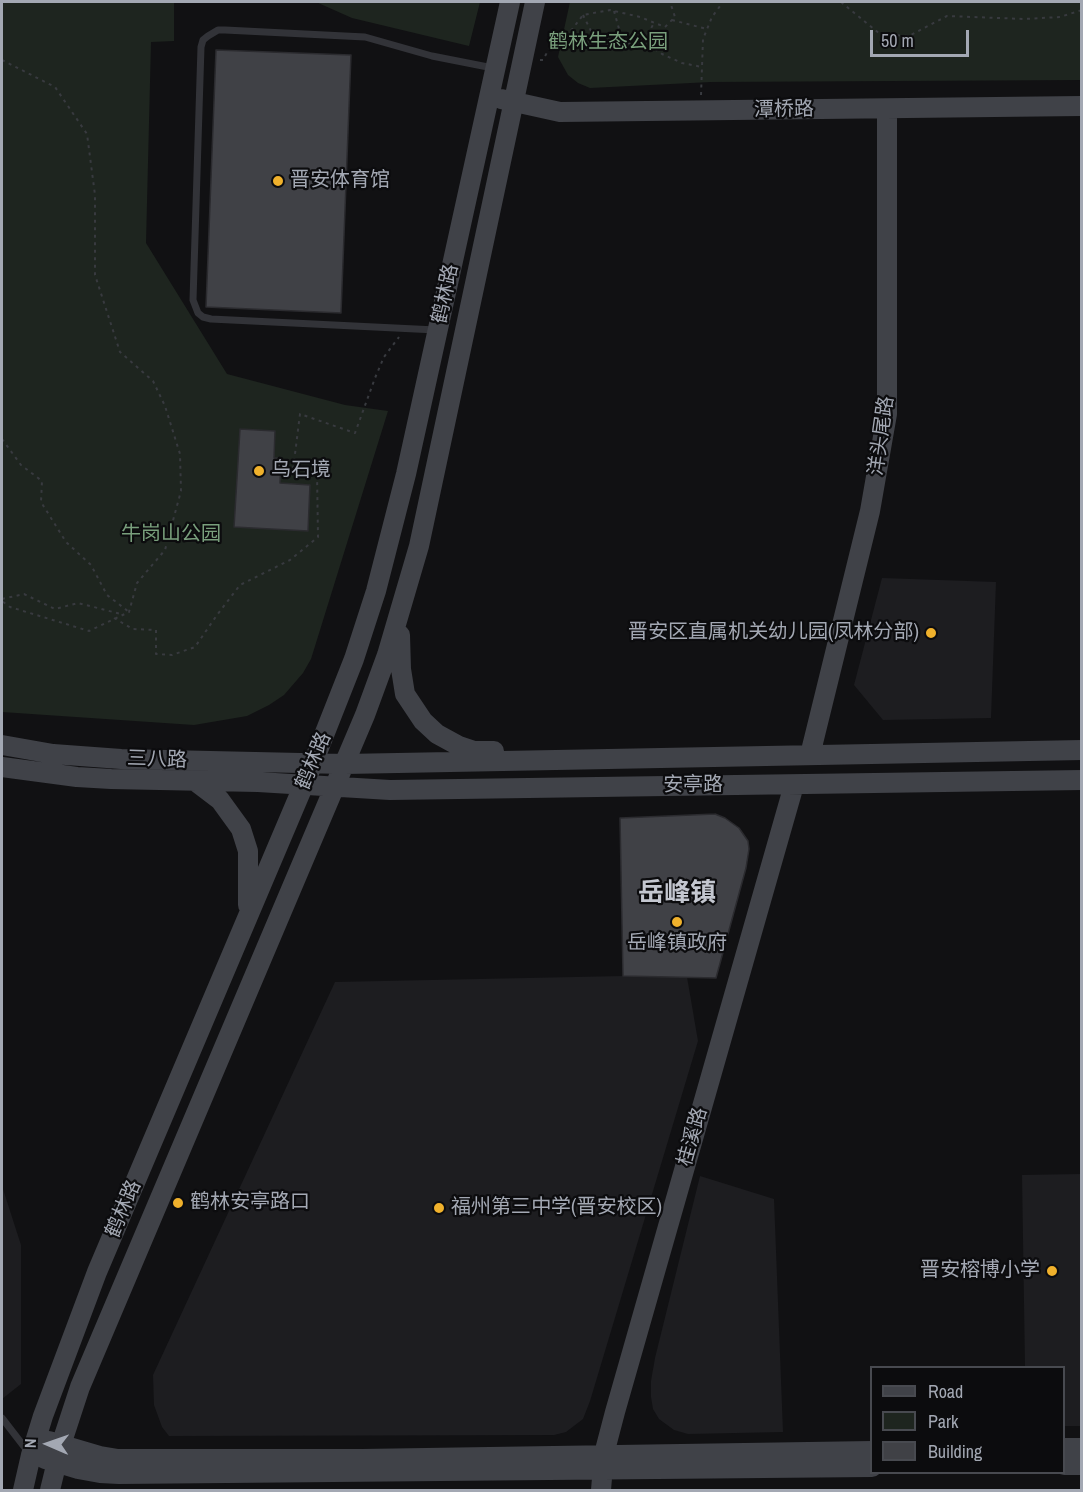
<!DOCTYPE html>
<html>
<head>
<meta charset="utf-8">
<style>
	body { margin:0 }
	#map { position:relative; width:1083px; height:1492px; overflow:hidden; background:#111113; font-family:"Archivo Narrow",sans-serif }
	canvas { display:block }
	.frame { position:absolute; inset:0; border:3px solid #a3a8b3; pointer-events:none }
	.legend { position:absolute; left:870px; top:1366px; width:195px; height:108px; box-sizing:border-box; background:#0c0c0e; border:2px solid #484a50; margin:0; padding:8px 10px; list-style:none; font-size:18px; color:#a3a8b3 }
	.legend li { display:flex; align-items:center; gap:12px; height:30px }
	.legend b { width:30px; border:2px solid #484a50 }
	.north { position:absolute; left:18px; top:1414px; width:60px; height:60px; -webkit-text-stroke:4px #0c0c0e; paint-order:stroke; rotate:272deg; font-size:16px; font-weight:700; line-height:24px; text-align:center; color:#a3a8b3 }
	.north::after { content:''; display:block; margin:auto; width:21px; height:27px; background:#a3a8b3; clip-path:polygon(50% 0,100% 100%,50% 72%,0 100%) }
	.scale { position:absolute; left:870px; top:30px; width:99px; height:27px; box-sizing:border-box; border:3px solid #a3a8b3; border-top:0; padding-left:8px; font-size:18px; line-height:21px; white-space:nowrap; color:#a3a8b3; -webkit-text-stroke:4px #0c0c0e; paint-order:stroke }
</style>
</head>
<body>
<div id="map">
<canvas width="1083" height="1492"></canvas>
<div class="frame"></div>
<ul class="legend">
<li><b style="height:8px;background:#404248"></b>Road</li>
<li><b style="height:16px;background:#1e251f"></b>Park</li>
<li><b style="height:16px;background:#404146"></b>Building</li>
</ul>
<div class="north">N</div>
<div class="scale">50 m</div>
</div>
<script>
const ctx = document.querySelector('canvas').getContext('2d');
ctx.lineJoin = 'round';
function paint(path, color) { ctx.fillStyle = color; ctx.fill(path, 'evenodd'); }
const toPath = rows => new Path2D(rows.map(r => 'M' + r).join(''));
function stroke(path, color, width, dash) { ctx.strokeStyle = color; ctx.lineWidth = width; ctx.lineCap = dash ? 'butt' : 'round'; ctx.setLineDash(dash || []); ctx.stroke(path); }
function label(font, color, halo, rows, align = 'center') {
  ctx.font = font + ' "Archivo Narrow","Noto Sans SC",sans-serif'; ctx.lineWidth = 4.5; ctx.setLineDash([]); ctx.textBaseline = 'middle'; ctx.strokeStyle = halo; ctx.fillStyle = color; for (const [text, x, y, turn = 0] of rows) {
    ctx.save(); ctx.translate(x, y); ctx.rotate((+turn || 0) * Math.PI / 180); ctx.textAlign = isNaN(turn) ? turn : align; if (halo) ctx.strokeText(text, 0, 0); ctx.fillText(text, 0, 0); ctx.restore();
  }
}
paint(toPath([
	[882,578,996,582,991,718,883,720,854,685],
	[623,976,687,977,698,1041,590,1401,583,1419,566,1432,554,1435,169,1436,162,1427,154,1405,153,1375,335,982],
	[1081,1174,1081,1426,1064,1426,1064,1368,1025,1367,1022,1175],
	[700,1176,774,1199,783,1432,688,1434,674,1430,659,1419,653,1409,651,1397,651,1381,655,1358],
	[2,1186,21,1245,21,1384,2,1399]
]), '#1d1d20');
paint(toPath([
	[2,2,174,2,174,41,151,42,146,243,227,374,345,405,388,411,311,659,303,673,284,695,269,705,247,716,194,725,2,712],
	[316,2,480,2,469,46,352,18],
	[570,2,1081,2,1081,80,711,82,590,88,578,83,568,75,558,57]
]), '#1e251f');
const building = toPath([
	[216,50,351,55,341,313,206,307,216,50],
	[240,429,275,431,274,458,281,458,280,483,310,485,308,531,234,527,240,429],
	[715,814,725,818,739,828,748,841,749,849,746,868,716,978,623,976,620,818,715,814]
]);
paint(building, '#404146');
stroke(building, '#2b2b2f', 1.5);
stroke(toPath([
	[700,2,704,2],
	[841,2,880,34,909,36,947,16,1024,19,1060,17,1082,10],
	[614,11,623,43],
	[583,15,595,39,623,44,644,41,662,54,682,63,702,67],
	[672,20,707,29],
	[644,41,654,23],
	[2,60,55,87,87,134,95,195,95,275,120,352,153,381,165,406,180,454,181,491,165,550,137,583,129,612,89,631,10,607,2,601],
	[540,60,543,60,551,45,567,36,583,15,610,10,640,17,665,27,675,17,670,2],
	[701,95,703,39,712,17,723,2],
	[2,439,21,465,42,481,41,502,66,542,91,565,107,595,129,612],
	[2,599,24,594,55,609,78,603,121,614],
	[114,618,133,629,156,630,156,654,172,655,195,647,217,615,240,585,290,560,318,537,317,473,293,470,300,414,355,433,375,378,384,357,399,337]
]), '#383a3f', 2, [3, 4.5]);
stroke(toPath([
	[436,330,211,319,203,317,198,313,193,300,201,47,203,40,208,36,218,30,225,30,365,37,432,56,493,68],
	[2,1418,29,1453]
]), '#323338', 7);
stroke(toPath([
	[501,99,560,112,1082,106],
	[400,635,401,669,405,694,423,721,437,734,459,746,474,751,494,751],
	[2,745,53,754,121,759,345,764,1082,750],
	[810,755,870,511,887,414,887,110],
	[2,767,77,777,111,779,258,782,390,790,1082,780],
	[195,781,220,800,241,829,248,851,248,905],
	[49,1441,100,1456,118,1459,362,1459,872,1451],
	[1064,1448,1082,1448],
	[45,1459,78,1469,100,1473,119,1474,872,1467],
	[1064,1465,1082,1465],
	[23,1490,31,1455,43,1416,97,1272,313,763,354,659,376,591,406,474,510,2],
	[50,1490,61,1445,80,1387,365,715,387,655,419,546,535,2],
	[601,1490,604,1454,615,1412,794,785]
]), '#404248', 20);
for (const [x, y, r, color] of [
	[278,181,6,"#f0b12c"],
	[259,471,6,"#f0b12c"],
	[931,633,6,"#f0b12c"],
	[677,922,6,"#f0b12c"],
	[178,1203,6,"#f0b12c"],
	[439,1208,6,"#f0b12c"],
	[1052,1271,6,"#f0b12c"]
]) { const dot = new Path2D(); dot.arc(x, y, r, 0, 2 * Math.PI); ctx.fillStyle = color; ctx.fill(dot); stroke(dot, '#0c0c0e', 2); }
label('20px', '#799f7c', '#0c0c0e', [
	["鹤林生态公园",608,43],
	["牛岗山公园",171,535]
]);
label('20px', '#a3a8b3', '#0c0c0e', [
	["潭桥路",784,110,-1],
	["鹤林路",446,294,-78],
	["洋头尾路",882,436,-82],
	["三八路",157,760,2],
	["鹤林路",314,761,-67],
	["安亭路",693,786],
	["桂溪路",693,1137,-74],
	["鹤林路",124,1209,-67]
]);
label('20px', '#a3a8b3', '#0c0c0e', [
	["晋安体育馆",290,181],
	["乌石境",271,471],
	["晋安区直属机关幼儿园(凤林分部)",919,633,"right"],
	["岳峰镇政府",677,944,"center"],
	["鹤林安亭路口",190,1203],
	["福州第三中学(晋安校区)",451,1208],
	["晋安榕博小学",1040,1271,"right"]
], 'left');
label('bold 26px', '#c4c7d0', '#0c0c0e', [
	["岳峰镇",677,894]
]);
</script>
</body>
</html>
